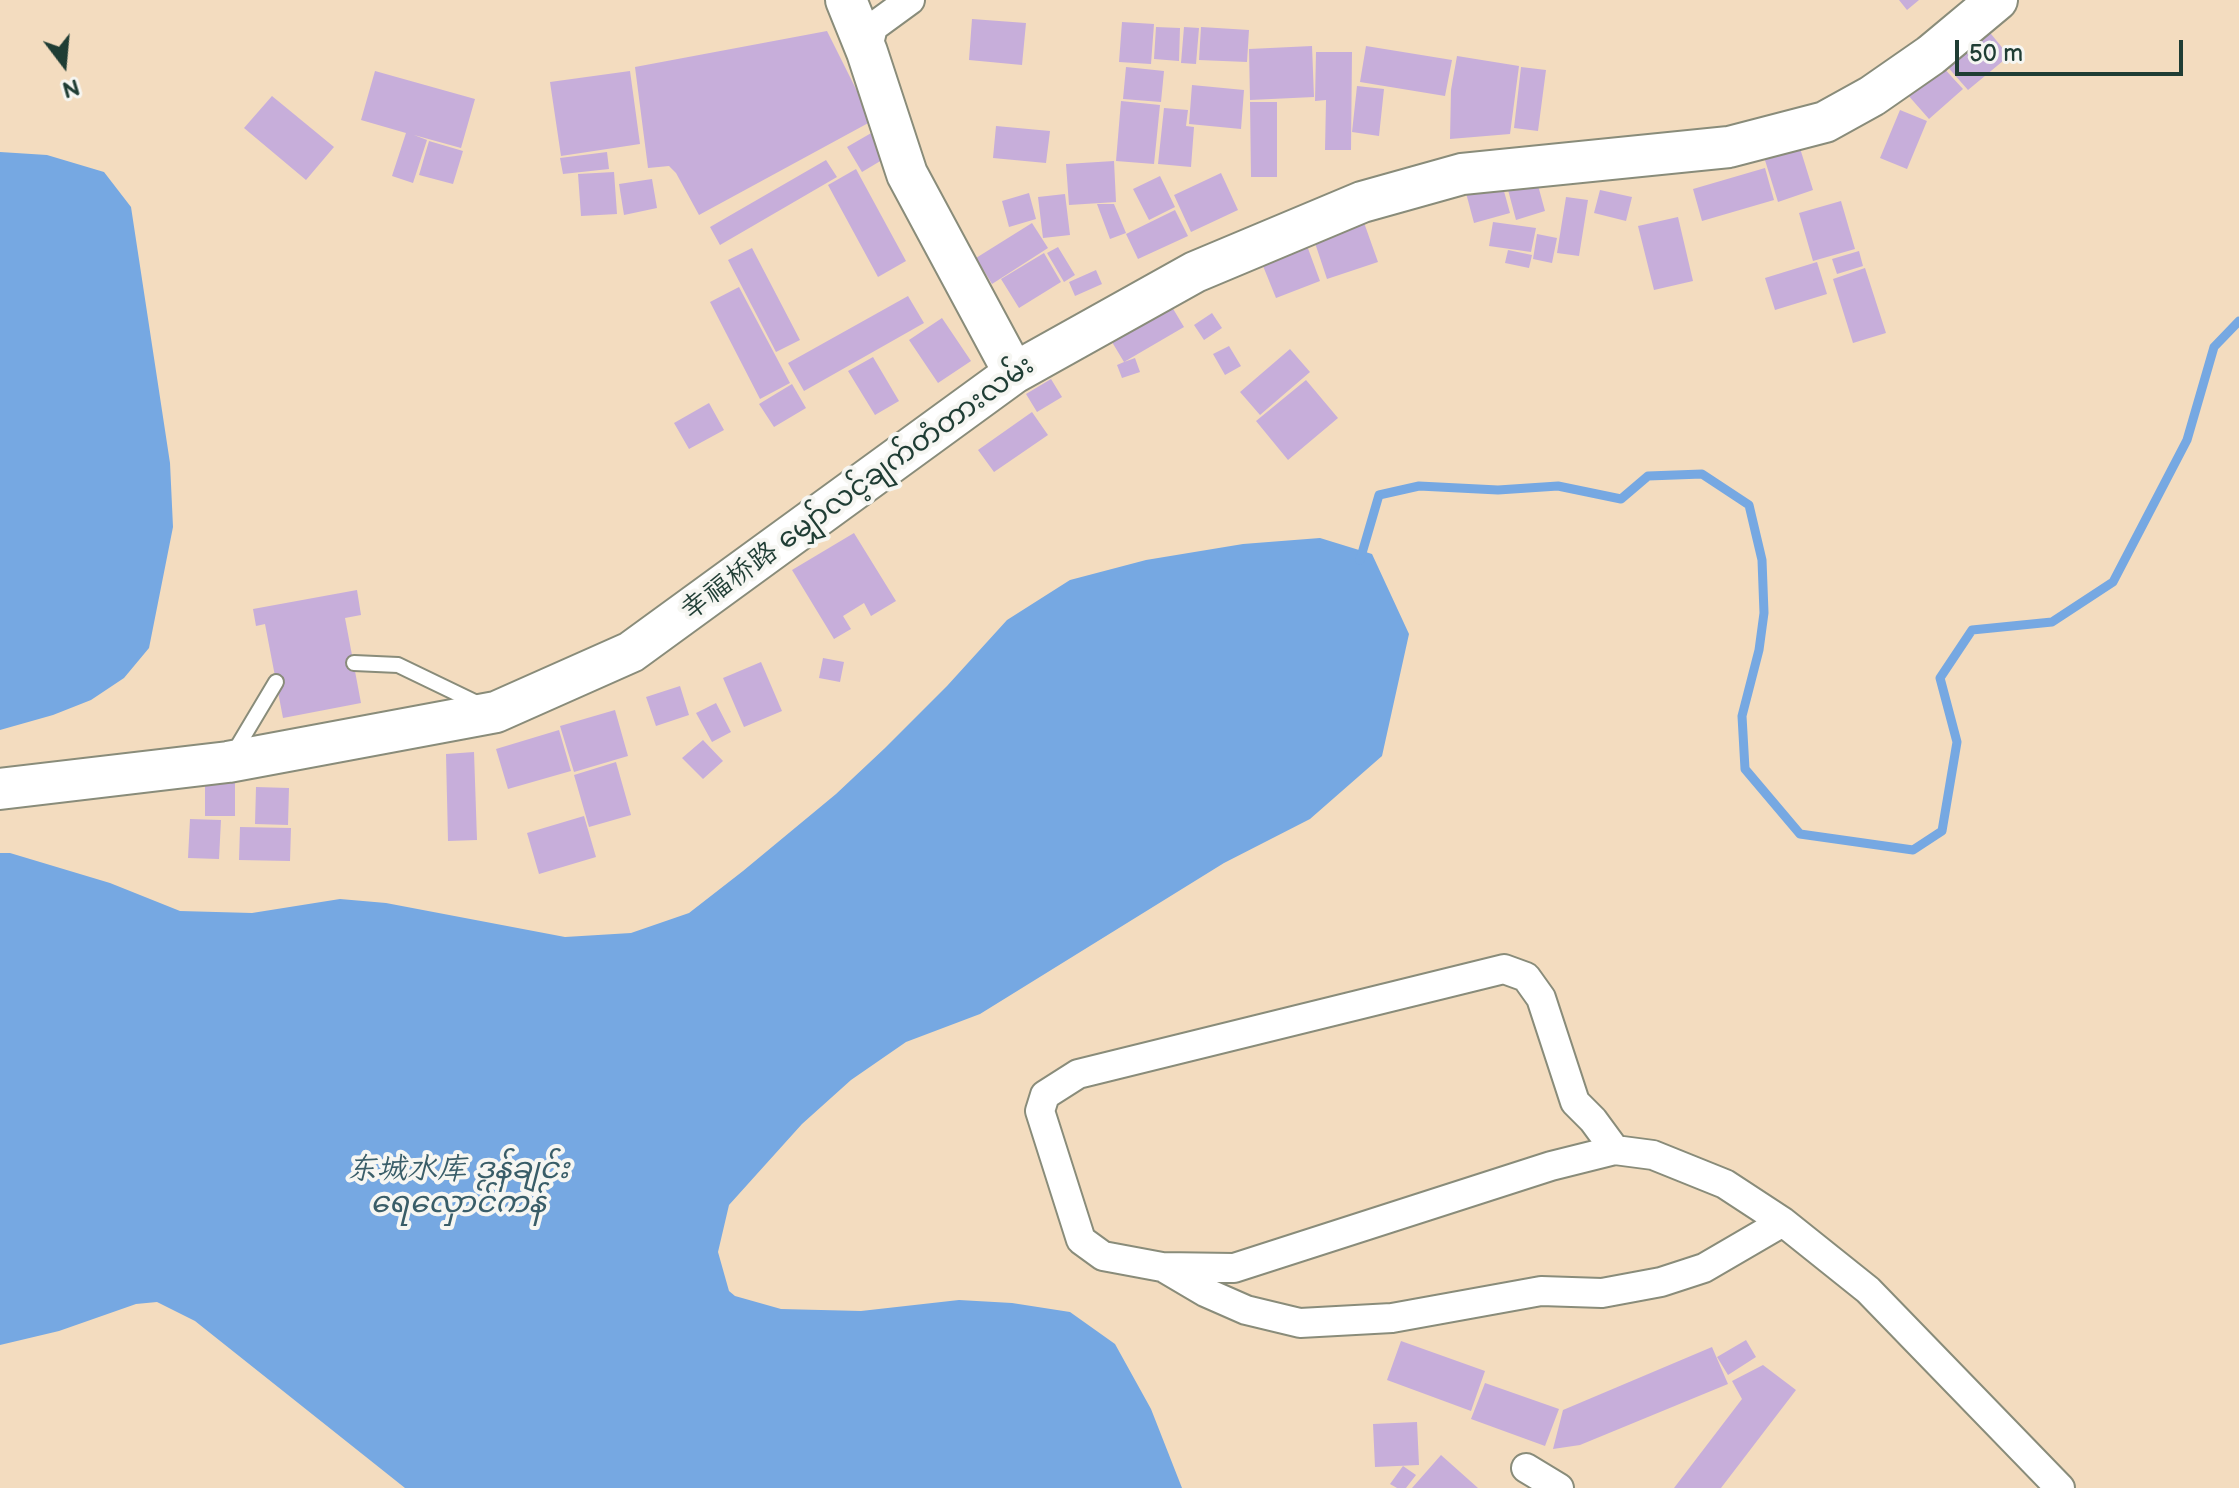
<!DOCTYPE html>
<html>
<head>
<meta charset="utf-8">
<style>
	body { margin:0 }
	#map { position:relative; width:2239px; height:1488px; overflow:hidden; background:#f3dcbf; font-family:"Balsamiq Sans",sans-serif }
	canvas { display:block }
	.north { position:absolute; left:24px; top:24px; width:80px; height:80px; -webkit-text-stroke:6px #f6f6f2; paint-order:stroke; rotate:164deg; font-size:22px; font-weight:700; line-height:32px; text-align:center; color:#1f3d34 }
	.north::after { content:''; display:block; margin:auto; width:28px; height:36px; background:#1f3d34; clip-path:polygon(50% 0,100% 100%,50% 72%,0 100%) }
	.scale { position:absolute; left:1955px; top:40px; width:228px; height:36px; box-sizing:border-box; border:4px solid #1f3d34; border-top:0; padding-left:10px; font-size:24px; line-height:28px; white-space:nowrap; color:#1f3d34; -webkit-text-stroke:6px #f6f6f2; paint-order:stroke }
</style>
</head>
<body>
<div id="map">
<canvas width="2239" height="1488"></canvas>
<div class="north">N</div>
<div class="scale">50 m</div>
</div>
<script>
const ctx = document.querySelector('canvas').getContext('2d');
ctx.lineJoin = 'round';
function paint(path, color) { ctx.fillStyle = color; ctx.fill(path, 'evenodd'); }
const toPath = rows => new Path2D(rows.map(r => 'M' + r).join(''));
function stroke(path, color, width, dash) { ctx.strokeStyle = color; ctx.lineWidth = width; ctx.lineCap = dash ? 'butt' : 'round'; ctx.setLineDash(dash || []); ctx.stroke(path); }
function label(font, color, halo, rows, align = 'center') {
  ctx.font = font + ' "Balsamiq Sans","LXGW WenKai TC","Noto Sans Myanmar",sans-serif'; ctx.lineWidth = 8; ctx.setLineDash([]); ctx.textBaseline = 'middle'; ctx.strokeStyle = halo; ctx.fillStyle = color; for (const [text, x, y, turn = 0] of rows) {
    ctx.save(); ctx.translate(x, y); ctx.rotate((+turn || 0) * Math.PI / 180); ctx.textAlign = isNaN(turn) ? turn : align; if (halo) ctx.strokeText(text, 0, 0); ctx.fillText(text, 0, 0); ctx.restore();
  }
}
paint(toPath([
	[0,152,47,155,104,172,131,207,170,463,173,527,149,648,124,678,91,700,53,715,0,730],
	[1320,538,1372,554,1409,634,1382,756,1310,819,1224,863,980,1014,906,1042,851,1080,802,1124,729,1205,718,1252,729,1291,735,1296,781,1309,861,1311,959,1300,1012,1303,1070,1312,1115,1344,1151,1409,1182,1488,405,1488,195,1321,157,1302,136,1304,59,1331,0,1345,0,853,10,853,110,883,180,911,252,913,340,899,386,903,565,937,631,933,689,913,743,871,836,794,885,748,947,686,1007,620,1070,580,1146,560,1243,544]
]), '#76a8e2');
stroke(toPath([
	[1360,560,1379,495,1419,486,1498,490,1558,486,1621,499,1648,476,1702,474,1749,505,1762,560,1764,613,1759,650,1742,716,1745,769,1800,834,1913,850,1942,831,1957,742,1940,678,1972,630,2052,622,2113,582,2187,440,2214,347,2239,321]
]), '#76a8e2', 9);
paint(toPath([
	[1899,0,1919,0,1907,10],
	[972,19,1026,23,1022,65,969,60],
	[1122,22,1154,24,1151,64,1119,62],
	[1156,27,1180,28,1179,61,1154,59],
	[1184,27,1199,28,1196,64,1181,63],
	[1201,27,1249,30,1247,62,1199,60],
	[1987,29,2009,56,1968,90,1945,64],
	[827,31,872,121,699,215,676,173,669,166,648,168,635,67],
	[1312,46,1314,97,1250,100,1249,49],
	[1366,46,1452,60,1445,96,1360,82],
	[1316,52,1352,52,1351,150,1325,150,1326,100,1315,101],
	[1457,56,1519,66,1510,134,1450,139,1451,90],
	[1941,65,1963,89,1929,119,1907,94],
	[1126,67,1164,71,1161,102,1123,99],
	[1521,67,1546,70,1538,131,1514,128],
	[375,71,475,99,461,148,414,135,427,140,413,183,392,176,406,133,361,120],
	[630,71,640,144,561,156,550,82],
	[1192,85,1244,90,1241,129,1189,124],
	[1357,86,1384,89,1379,136,1352,132],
	[272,96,334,147,306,180,244,128],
	[1121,101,1160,105,1154,164,1116,161],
	[1250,102,1277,102,1277,177,1251,177],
	[1164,108,1188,110,1186,126,1194,127,1191,167,1158,164],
	[1900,110,1927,121,1907,169,1880,158],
	[996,126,1050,131,1046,163,993,158],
	[873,132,887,157,862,172,847,147],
	[429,141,463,151,453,184,419,175],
	[1799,145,1813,190,1778,202,1764,157],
	[607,152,609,169,563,174,560,158],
	[826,160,837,177,720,245,710,227],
	[1114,161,1116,202,1069,205,1066,164],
	[1765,168,1774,200,1702,221,1693,189],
	[856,169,906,261,878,277,828,185],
	[614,172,617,214,581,216,578,174],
	[1221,173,1238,210,1191,232,1174,195],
	[1160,176,1175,207,1149,220,1133,189],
	[1536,178,1545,211,1516,220,1507,186],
	[652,179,657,208,624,215,619,184],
	[1502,184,1510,213,1474,223,1466,193],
	[1600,190,1632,197,1626,221,1594,213],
	[1029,193,1036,219,1009,227,1002,201],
	[1065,194,1070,235,1043,238,1038,197],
	[1566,197,1588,200,1579,256,1557,253],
	[1841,201,1855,249,1813,261,1799,213],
	[1097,204,1114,204,1126,233,1110,239],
	[1175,210,1188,236,1138,259,1126,234],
	[1362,217,1378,262,1327,279,1312,234],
	[1678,217,1693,281,1654,290,1638,226],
	[1493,222,1536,228,1531,252,1489,246],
	[1032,223,1048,248,992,284,976,258],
	[1537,234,1557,238,1552,263,1533,259],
	[1306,243,1320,281,1276,298,1261,261],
	[1058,247,1075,275,1064,282,1047,253],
	[752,248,800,340,776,352,728,260],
	[1508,250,1532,255,1529,268,1505,263],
	[1859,251,1863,266,1837,274,1832,259],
	[1044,253,1061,282,1019,308,1001,279],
	[1817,262,1827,294,1775,310,1765,278],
	[1865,268,1886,333,1853,343,1833,279],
	[1096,270,1102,284,1075,296,1069,282],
	[739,287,790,383,760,399,710,302],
	[908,296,924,323,804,391,788,363],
	[1172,307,1184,327,1124,362,1135,358,1140,372,1122,378,1117,365,1124,362,1112,342],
	[1212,313,1222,328,1204,340,1194,325],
	[942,318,971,361,938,383,909,340],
	[1229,346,1241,366,1225,375,1213,354],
	[1290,349,1310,372,1260,415,1240,392],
	[873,357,899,401,875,415,848,371],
	[1051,379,1062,397,1037,412,1026,394],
	[1306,380,1338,418,1288,460,1256,421],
	[792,384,806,408,774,427,759,404],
	[709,403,724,430,689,449,674,423],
	[1032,412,1048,435,994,472,978,450],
	[854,533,896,601,871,616,864,603,843,616,851,629,834,639,792,570],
	[357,590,361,615,345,618,361,703,283,718,265,624,256,626,253,609],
	[823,658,844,662,840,682,819,678],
	[761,662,782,711,744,727,723,678],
	[680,686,689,715,656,726,646,697],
	[716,703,731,732,712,742,696,713],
	[615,710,628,756,574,772,560,726],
	[559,730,571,771,508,789,496,749],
	[703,740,723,761,703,779,682,758],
	[474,752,477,840,448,841,446,754],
	[616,762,631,815,589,827,574,775],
	[205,778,235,778,235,816,205,816],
	[256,787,289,788,288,825,255,824],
	[584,816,596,857,539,874,527,833],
	[190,819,221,820,219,859,188,858],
	[240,827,291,828,290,861,239,860],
	[1746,1340,1756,1357,1728,1375,1717,1357],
	[1401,1341,1485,1371,1471,1411,1387,1380],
	[1712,1347,1728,1384,1580,1445,1553,1449,1563,1410],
	[1763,1365,1796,1390,1721,1488,1674,1488,1742,1399,1732,1381],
	[1485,1383,1559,1409,1545,1446,1471,1419],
	[1417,1422,1419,1465,1375,1467,1373,1424],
	[1441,1455,1478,1488,1412,1488],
	[1403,1466,1416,1475,1406,1488,1397,1488,1390,1484]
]), '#c7aeda');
const lane = toPath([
	[354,663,398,665,481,705],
	[233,754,276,682]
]);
const street = toPath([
	[867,52,873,27,910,0],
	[1615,1150,1593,1120,1575,1102,1541,998,1526,977,1504,969,1078,1074,1045,1095,1040,1111,1081,1240,1103,1256,1162,1267,1234,1268,1551,1166,1615,1150,1653,1155,1725,1184,1783,1222,1868,1290,2060,1488],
	[1166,1269,1205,1292,1246,1310,1300,1323,1392,1318,1541,1291,1602,1293,1661,1282,1704,1268,1783,1222],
	[1526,1468,1559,1488]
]);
const secondary = toPath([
	[846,0,867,52,907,174,1014,373],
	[0,789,228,762,496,712,631,652,1014,373,1195,272,1362,202,1462,174,1729,147,1825,122,1872,96,1931,55,1997,0]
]);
stroke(lane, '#898c7a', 18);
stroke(street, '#898c7a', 32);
stroke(secondary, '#898c7a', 44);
stroke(lane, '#fff', 14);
stroke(street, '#fff', 28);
stroke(secondary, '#fff', 40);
label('28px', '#1f3d34', '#f6f6f2', [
	["幸福桥路 မျှော်လင့်ချက်တံတားလမ်း",858,489,-36]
]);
label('italic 30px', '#395d68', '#f6f6f2', [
	["东城水库 ဒွန်ချင်း",458,1170],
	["ရေလှောင်ကန်",458,1204]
]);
</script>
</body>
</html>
